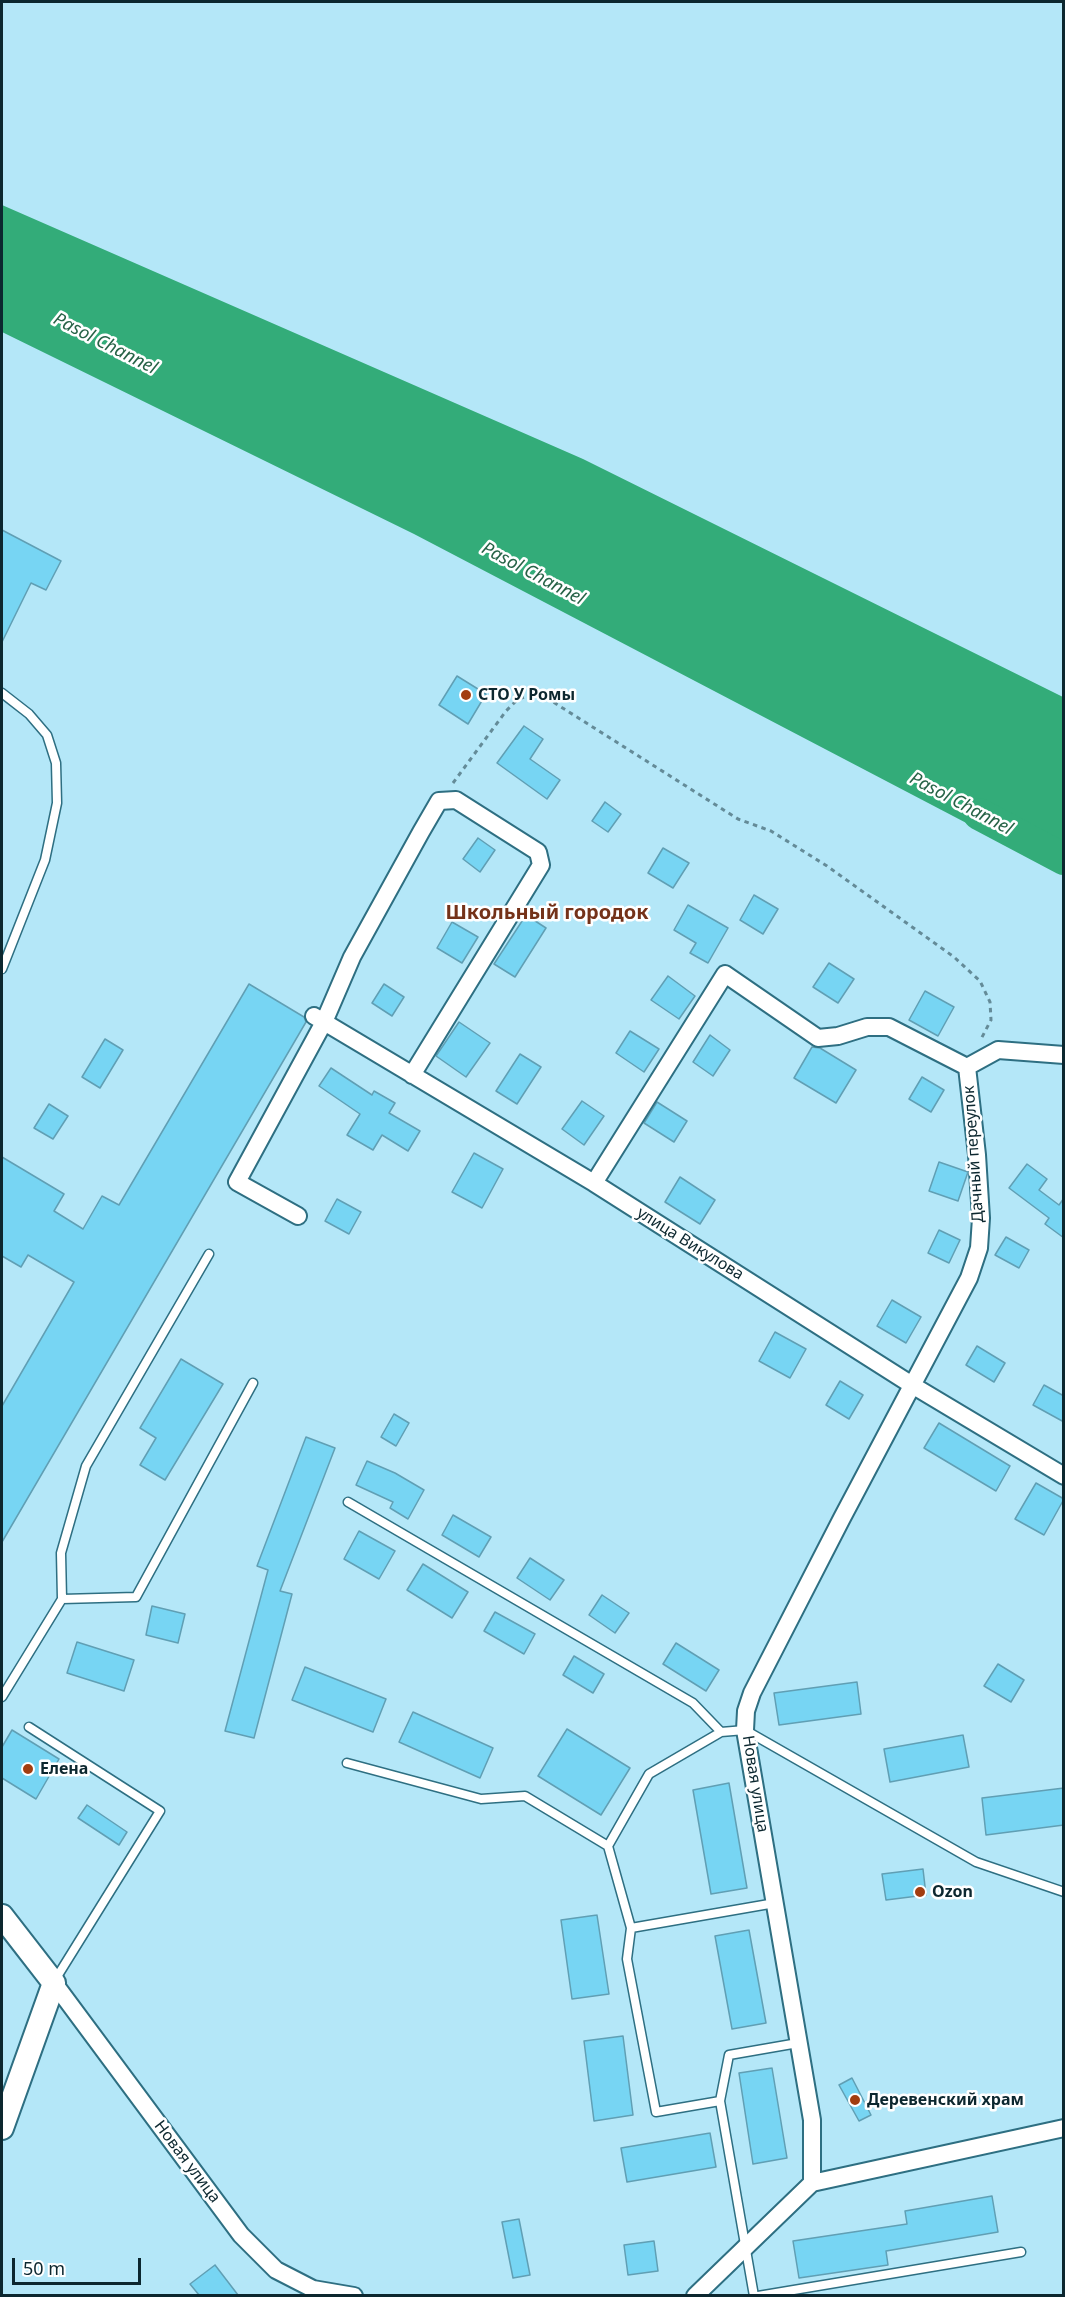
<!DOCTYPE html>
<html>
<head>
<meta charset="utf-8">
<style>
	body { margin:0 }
	#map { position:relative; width:1065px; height:2297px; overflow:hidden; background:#b4e7f8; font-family:"Noto Sans",sans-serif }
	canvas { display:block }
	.frame { position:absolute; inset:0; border:3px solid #0c272f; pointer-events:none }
	.scale { position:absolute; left:12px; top:2258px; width:129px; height:27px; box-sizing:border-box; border:3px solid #0c272f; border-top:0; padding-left:8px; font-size:18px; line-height:21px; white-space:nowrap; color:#0c272f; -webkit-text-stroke:4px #fff; paint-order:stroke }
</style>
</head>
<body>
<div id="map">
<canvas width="1065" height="2297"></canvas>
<div class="frame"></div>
<div class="scale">50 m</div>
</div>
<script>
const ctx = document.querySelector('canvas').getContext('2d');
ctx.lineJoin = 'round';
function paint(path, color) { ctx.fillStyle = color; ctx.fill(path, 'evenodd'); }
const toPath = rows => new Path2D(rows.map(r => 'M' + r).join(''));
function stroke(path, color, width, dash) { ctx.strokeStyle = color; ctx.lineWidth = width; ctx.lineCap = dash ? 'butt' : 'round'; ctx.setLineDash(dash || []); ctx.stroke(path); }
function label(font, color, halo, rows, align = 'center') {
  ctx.font = font + ' "Noto Sans",sans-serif'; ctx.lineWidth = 5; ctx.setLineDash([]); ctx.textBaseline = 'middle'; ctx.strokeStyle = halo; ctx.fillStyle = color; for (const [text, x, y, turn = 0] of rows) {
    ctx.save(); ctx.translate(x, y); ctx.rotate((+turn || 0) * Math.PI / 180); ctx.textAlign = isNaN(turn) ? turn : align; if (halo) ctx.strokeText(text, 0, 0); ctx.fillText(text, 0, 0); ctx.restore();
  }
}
paint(toPath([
	[2,205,583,459,1063,697,1063,841,974,827,414,534,2,332]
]), '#33ac79');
stroke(toPath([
	[979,814,1064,859]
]), '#33ac79', 32);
const building = toPath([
	[2,530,61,561,46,590,31,583,2,642,2,530],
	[457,676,486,694,468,724,439,705,457,676],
	[524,726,543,739,530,759,560,780,547,799,497,763,524,726],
	[605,802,621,814,608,832,592,821,605,802],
	[478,838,495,850,480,872,463,859,478,838],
	[663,848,689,863,673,888,648,873,663,848],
	[754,895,778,909,763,934,740,920,754,895],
	[688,905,728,928,708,963,690,953,696,943,674,930,688,905],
	[526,915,546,928,515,977,494,964,526,915],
	[452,922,478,937,462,963,437,948,452,922],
	[829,963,854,979,838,1003,813,987,829,963],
	[668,976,695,996,679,1019,651,1000,668,976],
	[249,984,304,1017,306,1022,2,1542,2,1406,74,1282,28,1255,21,1267,2,1256,2,1157,64,1194,54,1211,83,1229,102,1196,119,1205,249,984],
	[384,984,404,997,392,1016,372,1003,384,984],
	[925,991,954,1007,938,1036,909,1020,925,991],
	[459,1022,490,1043,466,1077,436,1056,459,1022],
	[630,1031,659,1049,644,1072,616,1053,630,1031],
	[710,1035,730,1050,713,1076,693,1062,710,1035],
	[105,1039,123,1050,100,1088,82,1077,105,1039],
	[812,1047,820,1048,856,1070,836,1103,794,1078,812,1047],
	[520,1054,541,1067,517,1104,496,1091,520,1054],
	[331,1068,372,1095,374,1091,395,1103,389,1113,420,1131,408,1151,382,1135,373,1150,347,1135,360,1114,319,1086,331,1068],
	[922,1077,944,1090,931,1112,909,1099,922,1077],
	[582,1101,604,1116,584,1145,562,1129,582,1101],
	[657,1102,687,1121,674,1142,644,1123,657,1102],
	[49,1104,68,1116,53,1139,34,1128,49,1104],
	[474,1153,503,1169,482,1208,452,1192,474,1153],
	[939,1162,968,1172,958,1201,929,1191,939,1162],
	[1027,1164,1047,1179,1039,1190,1059,1205,1064,1198,1064,1238,1045,1224,1049,1218,1009,1188,1027,1164],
	[680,1177,715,1200,700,1224,665,1202,680,1177],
	[337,1199,361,1212,349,1234,325,1221,337,1199],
	[939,1230,960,1240,949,1263,928,1253,939,1230],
	[1006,1237,1029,1250,1019,1268,995,1255,1006,1237],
	[892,1300,921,1317,906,1343,877,1326,892,1300],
	[775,1332,806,1349,790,1378,759,1361,775,1332],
	[977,1346,1005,1363,994,1382,966,1365,977,1346],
	[181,1359,223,1384,165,1480,140,1465,156,1438,140,1428,181,1359],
	[840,1381,863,1395,849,1419,826,1405,840,1381],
	[1044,1385,1064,1396,1064,1422,1033,1405,1044,1385],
	[394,1414,409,1423,396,1446,381,1437,394,1414],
	[939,1423,1010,1466,996,1491,924,1448,939,1423],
	[306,1437,335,1448,280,1591,292,1594,254,1738,225,1731,268,1570,257,1566,306,1437],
	[367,1461,395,1473,424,1490,408,1519,390,1508,393,1502,356,1485,367,1461],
	[1036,1483,1064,1499,1044,1535,1015,1519,1036,1483],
	[453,1515,491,1537,479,1557,442,1535,453,1515],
	[359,1531,395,1551,379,1579,344,1559,359,1531],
	[530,1558,564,1580,550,1600,517,1578,530,1558],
	[423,1564,468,1592,452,1618,407,1590,423,1564],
	[602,1595,629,1613,615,1633,589,1615,602,1595],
	[152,1606,185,1614,178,1643,146,1635,152,1606],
	[495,1612,535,1634,524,1654,484,1631,495,1612],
	[77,1642,134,1660,124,1691,67,1673,77,1642],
	[676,1643,719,1670,706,1691,663,1664,676,1643],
	[574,1656,604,1674,593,1693,563,1675,574,1656],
	[998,1664,1024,1680,1011,1702,984,1686,998,1664],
	[305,1667,386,1699,373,1732,292,1700,305,1667],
	[857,1682,861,1714,779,1725,774,1693,857,1682],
	[413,1712,493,1748,480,1778,399,1742,413,1712],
	[567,1729,630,1768,601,1815,538,1776,567,1729],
	[12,1730,59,1759,36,1799,2,1778,2,1747,12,1730],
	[963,1735,969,1767,890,1782,884,1749,963,1735],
	[729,1783,747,1888,711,1894,693,1790,729,1783],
	[1064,1788,1064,1825,986,1835,982,1798,1064,1788],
	[87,1805,127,1832,119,1845,78,1818,87,1805],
	[923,1869,926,1895,886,1900,882,1874,923,1869],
	[597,1915,609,1994,572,1999,561,1920,597,1915],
	[749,1930,766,2023,732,2029,715,1936,749,1930],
	[623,2036,633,2115,594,2121,584,2041,623,2036],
	[772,2068,787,2158,753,2164,739,2073,772,2068],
	[852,2078,871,2115,859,2121,839,2085,852,2078],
	[710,2133,716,2167,627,2182,621,2148,710,2133],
	[992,2196,998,2232,886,2251,888,2265,799,2278,793,2241,907,2224,905,2211,992,2196],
	[519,2219,530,2275,513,2278,502,2222,519,2219],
	[654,2241,658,2271,628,2275,624,2245,654,2241],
	[215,2265,238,2295,199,2295,190,2284,215,2265]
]);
paint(building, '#77d5f3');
stroke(building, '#609fb4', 1.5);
const lane = toPath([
	[2,693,29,714,47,735,56,763,57,803,45,860,2,969],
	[348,1502,693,1703,721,1732,745,1730,976,1862,1064,1892],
	[62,1599,136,1597,253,1383],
	[2,1697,62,1599,61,1553,86,1466,209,1254],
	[29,1727,160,1811,55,1980],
	[721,1732,649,1774,608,1846,631,1928,627,1959,656,2112,720,2101,729,2055,798,2043],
	[347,1763,481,1799,525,1796,608,1846],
	[631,1928,775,1903],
	[720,2101,754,2296],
	[758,2296,1021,2252]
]);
const street = toPath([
	[314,1016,594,1183,912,1385,1064,1476],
	[967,1067,998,1050,1064,1055],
	[594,1183,725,974,818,1038,838,1036,867,1027,889,1027,967,1067,977,1155,981,1218,979,1248,969,1278,842,1518,752,1693,746,1711,745,1730,812,2120,812,2183],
	[298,1216,237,1182,324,1022,352,957,421,832,439,801,456,800,538,852,541,865,412,1075],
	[54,1983,241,2235,276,2270,313,2289,354,2296],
	[695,2296,812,2183,1064,2128]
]);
const secondary = toPath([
	[2,1916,54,1983,2,2128]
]);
stroke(lane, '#2e6f82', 11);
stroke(street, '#2e6f82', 20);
stroke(secondary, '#2e6f82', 26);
stroke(toPath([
	[453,783,506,711,518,699,532,695,550,700,738,819,771,831,827,866,954,957,980,981,990,1002,991,1020,980,1041]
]), '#648b98', 3, [4.5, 4.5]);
stroke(lane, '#fff', 8);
stroke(street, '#fff', 16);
stroke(secondary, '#fff', 22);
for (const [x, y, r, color] of [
	[466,695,6,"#a23d10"],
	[28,1769,6,"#a23d10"],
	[920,1892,6,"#a23d10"],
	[855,2100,6,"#a23d10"]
]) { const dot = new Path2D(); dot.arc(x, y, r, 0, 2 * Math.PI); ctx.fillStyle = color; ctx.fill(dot); stroke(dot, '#fff', 2); }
label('bold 16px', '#0c272f', '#fff', [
	["СТО У Ромы",478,695],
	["Елена",40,1769],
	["Ozon",932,1892],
	["Деревенский храм",867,2100]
], 'left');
label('16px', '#0c272f', '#fff', [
	["Дачный переулок",974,1154,-94],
	["улица Викулова",690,1244,32],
	["Новая улица",755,1784,81],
	["Новая улица",187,2162,53]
]);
label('italic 18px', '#276347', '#fff', [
	["Pasol Channel",105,344,27],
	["Pasol Channel",533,574,28],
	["Pasol Channel",961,804,28]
]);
label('bold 20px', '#743219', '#fff', [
	["Школьный городок",547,913]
]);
</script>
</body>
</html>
